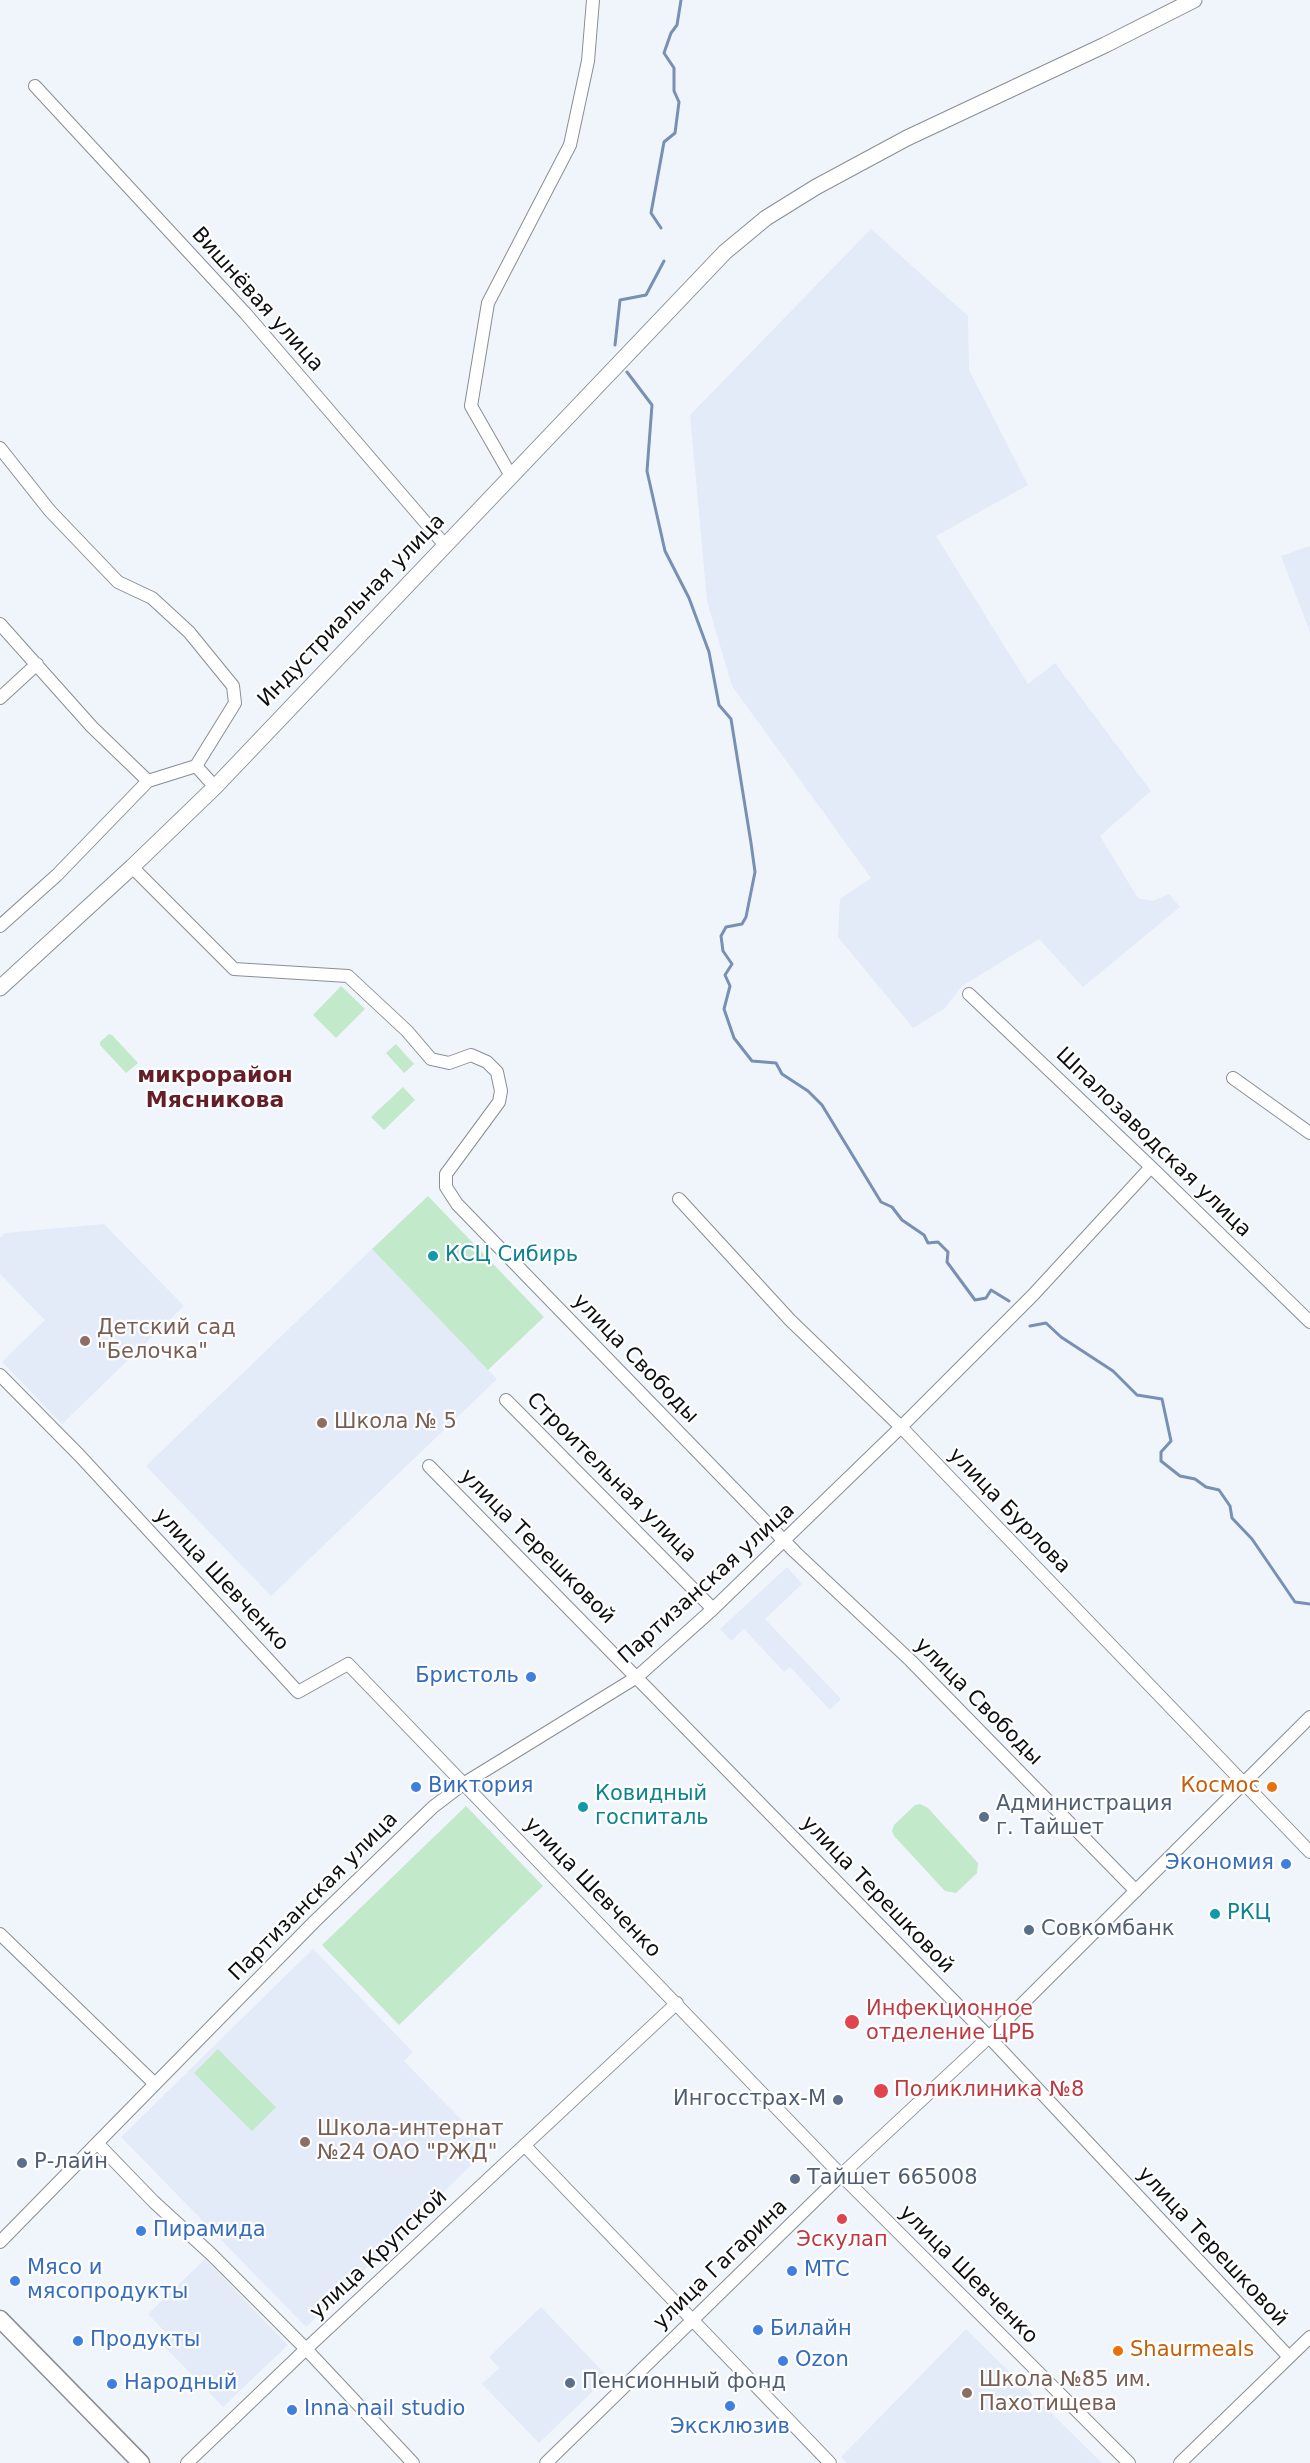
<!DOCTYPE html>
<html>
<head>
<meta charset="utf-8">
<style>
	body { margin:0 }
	canvas { display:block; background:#f0f5fb }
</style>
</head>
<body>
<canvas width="1310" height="2463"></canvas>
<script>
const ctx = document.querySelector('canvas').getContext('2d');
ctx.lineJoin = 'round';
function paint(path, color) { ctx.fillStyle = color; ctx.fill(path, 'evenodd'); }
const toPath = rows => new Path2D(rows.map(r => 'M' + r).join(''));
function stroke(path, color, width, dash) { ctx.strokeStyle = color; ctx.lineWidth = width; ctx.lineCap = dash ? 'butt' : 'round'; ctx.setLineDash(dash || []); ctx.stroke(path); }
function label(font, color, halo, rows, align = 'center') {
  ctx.font = font + ' "DejaVu Sans",sans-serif'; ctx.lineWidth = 4.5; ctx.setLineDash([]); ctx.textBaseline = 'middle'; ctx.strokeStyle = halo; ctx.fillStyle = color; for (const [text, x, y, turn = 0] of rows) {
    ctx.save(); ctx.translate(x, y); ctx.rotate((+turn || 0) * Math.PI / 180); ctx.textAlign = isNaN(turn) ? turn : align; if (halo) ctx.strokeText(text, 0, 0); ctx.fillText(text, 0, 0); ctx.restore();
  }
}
paint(toPath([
	[871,229,968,316,969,370,1028,485,936,536,1028,684,1055,663,1151,791,1100,836,1138,898,1153,901,1169,894,1180,907,1083,987,1039,939,962,986,944,1009,913,1028,838,937,840,899,871,878,732,686,707,601,690,415],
	[1310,546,1310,632,1281,556],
	[104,1224,184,1306,62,1424,2,1362,45,1320,0,1274,0,1238,5,1233],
	[372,1249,497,1379,271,1596,146,1466],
	[787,1567,802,1584,765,1619,841,1699,830,1710,790,1667,784,1672,744,1629,731,1641,720,1629],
	[313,1949,413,2052,404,2061,489,2148,306,2327,121,2137],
	[205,2259,288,2345,223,2407,162,2344,170,2337,148,2314],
	[541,2307,608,2377,539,2443,482,2384,499,2368,489,2357],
	[966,2329,1102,2463,847,2463,841,2457]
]), '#e3ebf8');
paint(toPath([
	[341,986,365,1009,336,1038,313,1015],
	[109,1034,112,1035,138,1063,126,1073,100,1045,100,1042],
	[396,1044,414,1064,404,1073,386,1053],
	[403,1087,415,1100,384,1130,371,1117],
	[428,1196,544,1317,488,1370,372,1249],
	[920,1804,928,1808,978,1863,977,1873,956,1893,945,1891,894,1836,892,1831,894,1825,915,1805],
	[466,1806,543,1886,399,2025,322,1945],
	[218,2049,276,2107,252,2131,194,2073]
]), '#c2e9ca');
stroke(toPath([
	[661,228,651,213,664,142,675,133,679,102,674,91,674,68,664,53,671,33,677,25,681,0],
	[615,345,620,300,646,295,664,261],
	[627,372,652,405,647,471,665,551,689,598,709,652,719,705,731,719,751,843,755,872,746,917,742,924,726,927,721,936,723,951,732,964,725,975,730,986,724,1009,734,1038,752,1061,776,1063,782,1074,808,1091,822,1105,881,1202,892,1207,902,1220,924,1235,928,1243,938,1242,948,1252,947,1262,975,1300,986,1298,991,1290,1009,1301],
	[1030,1326,1046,1323,1061,1337,1113,1371,1137,1395,1162,1399,1171,1441,1161,1452,1161,1461,1180,1476,1195,1479,1206,1487,1219,1490,1230,1506,1232,1518,1252,1539,1295,1602,1310,1604]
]), '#7890b3', 3);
const minor = toPath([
	[35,86,246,314,444,544],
	[0,448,50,511,118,582,152,598,189,632,233,686,235,703,196,766],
	[511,476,471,406,488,303,570,145,588,61,593,0],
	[0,624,92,727,148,781,196,766,215,787],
	[0,698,37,664],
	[132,867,234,969,348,976,407,1031,431,1059,449,1063,471,1055,487,1062,497,1072,501,1091,499,1102,446,1174,446,1187,457,1204,795,1552,911,1661,1136,1891],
	[0,926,57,875,148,781],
	[969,994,1151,1167,1310,1322],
	[1233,1078,1310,1133],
	[679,1199,790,1320,901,1427,1310,1852],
	[0,1375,80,1456,298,1692,348,1664,841,2175,1129,2463],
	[506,1400,713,1609],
	[429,1466,989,2037,1289,2357],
	[0,1934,155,2084],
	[98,2144,154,2202,211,2254,306,2349,413,2463],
	[525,2146,830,2463],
	[0,2242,314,1922,433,1807,463,1784,637,1677,713,1609,901,1427,1033,1295,1151,1167],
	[187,2463,306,2349,677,2003],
	[546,2463,841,2175,989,2037,1310,1717],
	[1180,2463,1310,2337]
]);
const tertiary = toPath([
	[0,988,132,867,215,787,725,252,766,218,816,187,907,138,1105,45,1194,0]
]);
const secondary = toPath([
	[0,2319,141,2463]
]);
stroke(minor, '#8a8e94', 14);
stroke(tertiary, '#8a8e94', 17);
stroke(secondary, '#8a8e94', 19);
stroke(minor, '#fff', 12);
stroke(tertiary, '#fff', 15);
stroke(secondary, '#fff', 16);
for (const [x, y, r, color] of [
	[433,1256,6,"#0f9aa8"],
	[85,1341,6,"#8d6e63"],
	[322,1423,6,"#8d6e63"],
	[531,1677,6,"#3f7fe0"],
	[416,1787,6,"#3f7fe0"],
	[1272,1787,6,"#e8710a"],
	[583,1807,6,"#0f9aa8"],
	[984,1817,6,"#5c6f8a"],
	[1286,1864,6,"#3f7fe0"],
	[1215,1914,6,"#0f9aa8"],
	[1029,1930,6,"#5c6f8a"],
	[852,2022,8,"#e0444e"],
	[881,2091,8,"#e0444e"],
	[838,2100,6,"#5c6f8a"],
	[305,2142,6,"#8d6e63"],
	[22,2163,6,"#5c6f8a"],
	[795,2179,6,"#5c6f8a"],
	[842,2219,6,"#e0444e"],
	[141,2231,6,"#3f7fe0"],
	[792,2271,6,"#3f7fe0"],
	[15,2281,6,"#3f7fe0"],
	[758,2330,6,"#3f7fe0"],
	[78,2341,6,"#3f7fe0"],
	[1118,2351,6,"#e8710a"],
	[783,2361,6,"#3f7fe0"],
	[570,2383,6,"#5c6f8a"],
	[112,2384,6,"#3f7fe0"],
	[967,2393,6,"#8d6e63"],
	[730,2406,6,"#3f7fe0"],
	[292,2410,6,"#3f7fe0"]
]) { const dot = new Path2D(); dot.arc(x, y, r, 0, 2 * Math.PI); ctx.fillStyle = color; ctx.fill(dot); stroke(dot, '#fff', 2); }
label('21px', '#0e0f11', '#fff', [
	["Вишнёвая улица",257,300,48],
	["Индустриальная улица",352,611,-46],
	["Шпалозаводская улица",1153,1143,44],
	["улица Свободы",635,1359,46],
	["Строительная улица",611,1478,45],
	["улица Бурлова",1009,1511,46],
	["улица Терешковой",537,1547,45],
	["улица Шевченко",221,1580,47],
	["Партизанская улица",707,1584,-42],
	["улица Свободы",978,1702,45],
	["улица Шевченко",592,1888,46],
	["улица Терешковой",877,1895,46],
	["Партизанская улица",314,1897,-45],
	["улица Терешковой",1212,2247,47],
	["улица Крупской",379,2255,-43],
	["улица Гагарина",721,2265,-44],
	["улица Шевченко",968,2275,45]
]);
label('21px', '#0d838f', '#fff', [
	["КСЦ Сибирь",445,1256],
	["Ковидный",595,1795],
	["госпиталь",595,1819],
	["РКЦ",1227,1914]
], 'left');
label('21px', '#785e54', '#fff', [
	["Детский сад",97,1329],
	["\"Белочка\"",97,1353],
	["Школа № 5",334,1423],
	["Школа-интернат",317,2130],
	["№24 ОАО \"РЖД\"",317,2154],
	["Школа №85 им.",979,2381],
	["Пахотищева",979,2405]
], 'left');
label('21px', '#366cbe', '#fff', [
	["Бристоль",519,1677,"right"],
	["Виктория",428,1787],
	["Экономия",1274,1864,"right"],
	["Пирамида",153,2231],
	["Мясо и",27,2269],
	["мясопродукты",27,2293],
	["МТС",804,2271],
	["Билайн",770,2330],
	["Продукты",90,2341],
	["Ozon",795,2361],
	["Народный",124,2384],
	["Inna nail studio",304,2410],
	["Эксклюзив",730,2428,"center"]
], 'left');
label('21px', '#c56008', '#fff', [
	["Космос",1260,1787],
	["Shaurmeals",1130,2351,"left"]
], 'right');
label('21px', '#4e5e75', '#fff', [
	["Администрация",996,1805],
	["г. Тайшет",996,1829],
	["Совкомбанк",1041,1930],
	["Ингосстрах-М",826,2100,"right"],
	["Р-лайн",34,2163],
	["Тайшет 665008",807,2179],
	["Пенсионный фонд",582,2383]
], 'left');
label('21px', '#be3a42', '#fff', [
	["Инфекционное",866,2010],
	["отделение ЦРБ",866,2034],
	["Поликлиника №8",894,2091],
	["Эскулап",842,2241,"center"]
], 'left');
label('bold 22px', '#641e28', '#fff', [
	["микрорайон",215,1076],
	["Мясникова",215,1101]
]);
</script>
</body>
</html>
